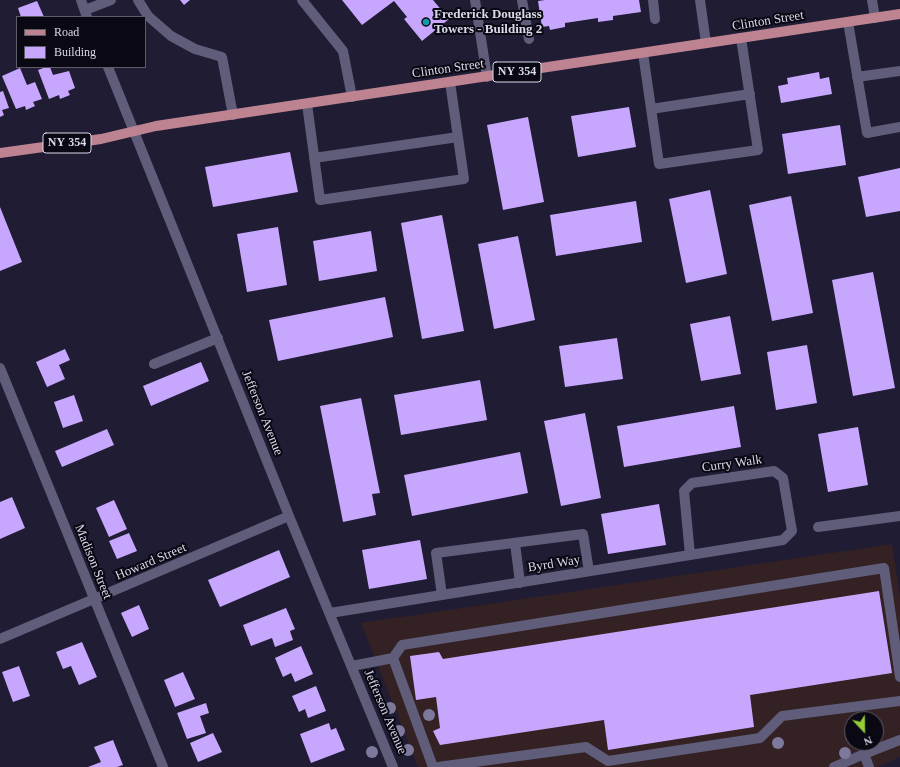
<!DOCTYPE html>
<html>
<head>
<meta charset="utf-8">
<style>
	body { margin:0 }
	#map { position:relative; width:900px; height:767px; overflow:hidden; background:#1f1c34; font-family:Georgia,serif }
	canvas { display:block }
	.legend { position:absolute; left:16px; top:16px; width:130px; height:52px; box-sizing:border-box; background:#090813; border:1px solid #5d5c69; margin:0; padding:5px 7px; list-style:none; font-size:12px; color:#dad9e9 }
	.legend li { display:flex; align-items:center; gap:8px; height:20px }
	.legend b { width:20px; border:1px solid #5d5c69 }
	.north { position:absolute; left:844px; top:711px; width:40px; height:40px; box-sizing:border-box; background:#090813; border:1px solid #5d5c69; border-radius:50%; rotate:158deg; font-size:11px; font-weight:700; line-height:16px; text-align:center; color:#dad9e9 }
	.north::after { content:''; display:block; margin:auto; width:14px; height:18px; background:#97cc39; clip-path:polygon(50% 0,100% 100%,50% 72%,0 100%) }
</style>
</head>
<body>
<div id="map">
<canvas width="900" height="767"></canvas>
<ul class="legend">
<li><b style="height:5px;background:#bd8391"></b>Road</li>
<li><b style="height:11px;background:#c7a7fd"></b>Building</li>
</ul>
<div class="north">N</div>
</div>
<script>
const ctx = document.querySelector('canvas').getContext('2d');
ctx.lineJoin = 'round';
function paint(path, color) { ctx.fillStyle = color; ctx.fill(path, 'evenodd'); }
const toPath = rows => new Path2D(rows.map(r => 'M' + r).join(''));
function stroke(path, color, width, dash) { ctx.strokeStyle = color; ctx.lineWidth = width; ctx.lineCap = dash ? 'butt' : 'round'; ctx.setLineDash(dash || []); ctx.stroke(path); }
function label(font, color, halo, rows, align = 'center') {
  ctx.font = font + ' Georgia,serif'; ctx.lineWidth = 4; ctx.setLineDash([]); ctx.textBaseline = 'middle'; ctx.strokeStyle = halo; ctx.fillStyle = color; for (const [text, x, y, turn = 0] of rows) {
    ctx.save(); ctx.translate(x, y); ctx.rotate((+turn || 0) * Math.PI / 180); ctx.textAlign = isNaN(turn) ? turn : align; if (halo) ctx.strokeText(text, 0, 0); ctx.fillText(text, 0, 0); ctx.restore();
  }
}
paint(toPath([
	[892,544,900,596,900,757,877,767,418,767,361,623],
	[852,719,876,719,876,743,852,743]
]), '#342123');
paint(toPath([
	[180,0,190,0,184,5],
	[342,0,433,0,449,19,422,41,404,19,407,17,394,1,362,25],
	[545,0,639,0,641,12,613,16,613,20,598,22,598,18,565,23,565,27,550,30,549,26,542,27,538,1],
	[37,1,44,17,21,17,18,8],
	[46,67,50,67,53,75,69,71,75,88,68,91,70,95,60,99,59,95,49,99,38,70],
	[20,68,27,85,35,82,42,99,33,102,35,106,26,110,25,106,16,109,2,76],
	[819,72,820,79,829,77,832,94,781,103,778,86,788,84,787,78],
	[3,91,9,108,2,110,4,115,0,117,0,92],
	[629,107,636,147,578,157,571,116],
	[528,117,544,202,503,210,487,125],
	[840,125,846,165,788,174,782,134],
	[290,152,298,192,213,207,205,167],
	[900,168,900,211,866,217,858,177],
	[710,190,727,274,686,283,669,199],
	[791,196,813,313,772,321,749,205],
	[636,201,642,242,556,256,550,215],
	[0,207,22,262,0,271],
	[442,215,464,331,422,339,401,223],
	[278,227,287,285,247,292,237,234],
	[371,231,377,271,319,281,313,241],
	[518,236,535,320,494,329,478,244],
	[873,272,895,388,853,396,832,280],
	[385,297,393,337,278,361,269,320],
	[730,316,741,374,701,381,690,324],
	[617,338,623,379,565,387,559,346],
	[807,345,817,403,776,410,767,352],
	[65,349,70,360,59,365,65,379,47,387,36,362],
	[201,362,209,381,151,406,143,386],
	[480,380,487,420,401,435,394,395],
	[74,395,83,421,63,428,54,402],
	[361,398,380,493,372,494,376,515,343,522,320,406],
	[734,406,741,447,624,467,617,426],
	[585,413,601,498,561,506,544,421],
	[858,427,868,485,828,492,818,434],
	[107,429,114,445,62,467,55,451],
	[520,452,528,493,412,516,404,475],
	[12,497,25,528,0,539,0,502],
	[114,500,127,529,109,537,96,508],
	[659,504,666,545,608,554,601,514],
	[129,533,137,551,117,559,109,541],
	[420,540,427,579,369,589,362,550],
	[279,550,290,577,220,607,208,580],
	[879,591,892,673,750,695,754,727,608,750,604,720,440,745,433,731,440,728,436,697,416,700,410,656,439,652,443,659],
	[139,605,149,629,132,637,121,613],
	[286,608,295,629,290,631,293,640,275,647,272,638,251,646,243,625],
	[82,642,97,677,79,685,71,666,63,669,56,652],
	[301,646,313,674,295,682,291,673,283,677,275,658],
	[19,666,30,696,13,702,2,672],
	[183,672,195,699,175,707,164,680],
	[316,686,326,711,308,718,305,709,299,712,292,696],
	[206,703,209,713,200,716,206,733,187,739,177,713],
	[329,723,331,730,336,728,345,750,311,763,300,734],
	[213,733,222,752,198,762,190,743],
	[113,740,123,765,117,767,88,767,101,762,94,747]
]), '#c7a7fd');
stroke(toPath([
	[81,0,87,17],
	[138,0,148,16,171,36,195,49,222,57,233,115],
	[302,0,343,51,352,97],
	[475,0,487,77],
	[522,0,529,39],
	[653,0,655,19],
	[700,0,706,43],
	[872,0,875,18],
	[85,10,111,0],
	[848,22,867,133,900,127],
	[643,53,659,164,758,150,741,38],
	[108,67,289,516,393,767],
	[857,77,900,71],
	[307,104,320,200,464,179,450,82],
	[651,109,750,94],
	[314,158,458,137],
	[154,364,218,338],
	[0,368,163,767],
	[818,527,900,516],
	[515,543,520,583],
	[442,595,436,553,583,534,589,571],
	[330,613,783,540,792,531,783,478,774,471,692,483,684,491,690,555],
	[0,639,289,516],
	[393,658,402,645,884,568,900,677],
	[352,666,393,658,433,767],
	[438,767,586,747,608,761,760,738,782,716,900,701],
	[834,767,864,754],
	[869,767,864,754,900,740]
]), '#5f5d7a', 10);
stroke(toPath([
	[0,153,101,139,156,126,900,14]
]), '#bd8391', 10);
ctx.fillStyle = '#7c799c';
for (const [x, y] of [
	[390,708],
	[429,715],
	[399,731],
	[778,743],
	[408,750],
	[372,752],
	[845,753]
]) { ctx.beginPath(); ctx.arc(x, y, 6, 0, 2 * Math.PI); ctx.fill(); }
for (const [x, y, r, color] of [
	[426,22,4,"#0f9aa8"]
]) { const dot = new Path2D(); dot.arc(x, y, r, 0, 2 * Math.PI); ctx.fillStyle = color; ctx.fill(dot); stroke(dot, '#090813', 1.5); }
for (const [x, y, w] of [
	[517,72,48],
	[67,143,48]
]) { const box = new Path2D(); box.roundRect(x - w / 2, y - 10, w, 20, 3); ctx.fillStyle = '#090813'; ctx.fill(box); stroke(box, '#dad9e9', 1); }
label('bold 12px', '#dad9e9', null, [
	["NY 354",517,72],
	["NY 354",67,143]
]);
label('bold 13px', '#dad9e9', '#090813', [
	["Frederick Douglass",434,15],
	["Towers - Building 2",434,30]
], 'left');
label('13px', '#dad9e9', '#090813', [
	["Clinton Street",768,21,-9],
	["Clinton Street",448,69,-8],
	["Jefferson Avenue",262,413,68],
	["Curry Walk",732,464,-8],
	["Madison Street",93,562,68],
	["Howard Street",151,562,-23],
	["Byrd Way",554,564,-9],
	["Jefferson Avenue",385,712,67]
]);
</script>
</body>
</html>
